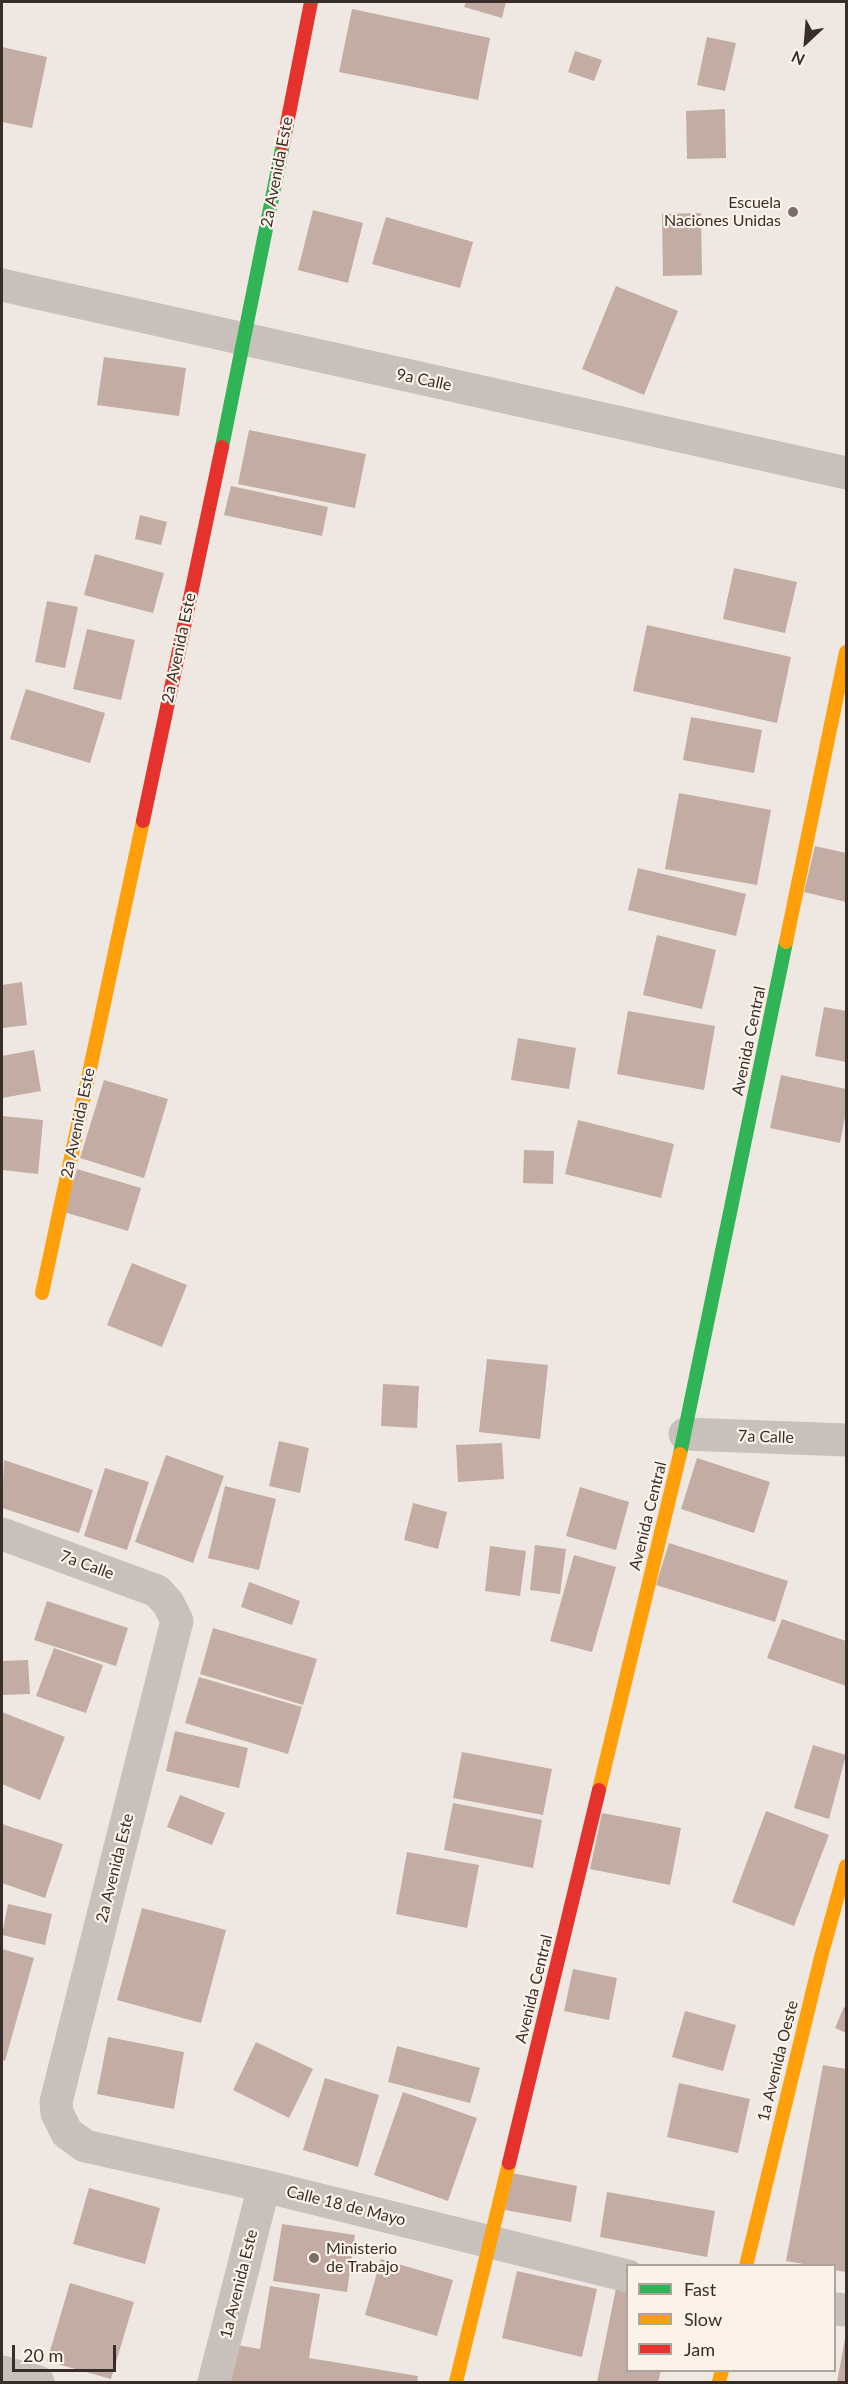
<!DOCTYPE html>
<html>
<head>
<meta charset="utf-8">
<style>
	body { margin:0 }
	#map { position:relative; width:848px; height:2384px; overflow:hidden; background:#efe8e2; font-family:Lato,sans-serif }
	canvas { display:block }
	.frame { position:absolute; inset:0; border:3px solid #392d29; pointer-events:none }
	.legend { position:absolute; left:626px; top:2264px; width:210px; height:108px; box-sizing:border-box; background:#fbf3ea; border:2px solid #ada49d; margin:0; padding:8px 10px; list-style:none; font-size:18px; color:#392d29 }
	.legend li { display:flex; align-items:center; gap:12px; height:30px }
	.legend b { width:30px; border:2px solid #ada49d }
	.north { position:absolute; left:776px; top:12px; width:60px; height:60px; -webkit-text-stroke:4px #fbf3ea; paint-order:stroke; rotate:206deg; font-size:16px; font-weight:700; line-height:24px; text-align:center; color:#392d29 }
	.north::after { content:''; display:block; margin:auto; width:21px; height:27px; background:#392d29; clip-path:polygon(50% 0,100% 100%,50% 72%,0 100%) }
	.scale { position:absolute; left:12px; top:2345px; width:104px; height:27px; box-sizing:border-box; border:3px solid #392d29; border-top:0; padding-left:8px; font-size:18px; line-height:21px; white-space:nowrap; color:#392d29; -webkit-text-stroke:4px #fbf3ea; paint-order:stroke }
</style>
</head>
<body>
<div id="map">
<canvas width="848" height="2384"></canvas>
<div class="frame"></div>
<ul class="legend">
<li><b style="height:8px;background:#30b455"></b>Fast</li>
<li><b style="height:8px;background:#ff9f0a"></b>Slow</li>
<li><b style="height:8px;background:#e5322d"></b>Jam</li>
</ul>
<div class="north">N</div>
<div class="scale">20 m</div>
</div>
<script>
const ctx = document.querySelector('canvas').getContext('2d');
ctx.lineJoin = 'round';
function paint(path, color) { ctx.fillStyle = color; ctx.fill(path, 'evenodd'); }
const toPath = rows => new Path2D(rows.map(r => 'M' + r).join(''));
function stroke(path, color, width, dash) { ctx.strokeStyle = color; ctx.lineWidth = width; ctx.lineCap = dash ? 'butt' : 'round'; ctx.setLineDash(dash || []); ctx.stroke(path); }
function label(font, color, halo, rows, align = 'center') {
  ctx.font = font + ' Lato,sans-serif'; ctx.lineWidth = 4.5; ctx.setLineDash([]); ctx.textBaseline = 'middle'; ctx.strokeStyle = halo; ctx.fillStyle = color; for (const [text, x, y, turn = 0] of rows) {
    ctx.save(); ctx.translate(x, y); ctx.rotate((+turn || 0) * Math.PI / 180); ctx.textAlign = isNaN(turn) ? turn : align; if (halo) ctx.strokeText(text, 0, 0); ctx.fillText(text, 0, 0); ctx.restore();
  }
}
paint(toPath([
	[466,2,506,2,502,18,464,7],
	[352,9,490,38,478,100,339,72],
	[707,37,736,43,725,91,697,85],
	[2,47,47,57,32,128,2,122],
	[575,51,602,60,594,81,568,72],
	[725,109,726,158,687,159,686,111],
	[313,210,363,223,348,283,298,270],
	[701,213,702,275,663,276,662,214],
	[386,217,473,242,460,288,372,264],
	[616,286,678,311,644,395,582,369],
	[104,357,186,368,179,416,97,405],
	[249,430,366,454,355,508,238,484],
	[231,486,328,507,322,536,224,515],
	[140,515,167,522,161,545,135,539],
	[95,554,164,573,153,613,84,595],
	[734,568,797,582,785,633,723,619],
	[47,601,78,607,65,668,35,662],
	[647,625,791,657,777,723,633,691],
	[87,629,135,640,121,700,73,689],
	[26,689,105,713,90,763,10,739],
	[691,717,762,730,754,773,683,760],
	[679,793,771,810,757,885,665,869],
	[815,846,846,853,846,902,804,892],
	[638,868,746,894,736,936,628,910],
	[657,935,716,950,702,1009,643,995],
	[22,982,27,1025,2,1028,2,985],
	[824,1007,846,1011,846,1062,815,1056],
	[628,1011,715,1026,704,1090,617,1074],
	[518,1038,576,1048,569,1089,511,1080],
	[34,1050,41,1091,2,1098,2,1056],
	[781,1075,846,1089,846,1112,840,1143,770,1128],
	[104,1080,168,1099,144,1178,80,1158],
	[2,1116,43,1120,38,1174,2,1170],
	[578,1120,674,1144,661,1198,565,1174],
	[524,1150,554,1151,553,1184,523,1183],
	[77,1169,141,1188,128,1231,64,1212],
	[132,1263,187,1285,162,1347,107,1325],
	[487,1359,548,1365,540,1439,479,1432],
	[383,1384,419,1386,417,1428,381,1426],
	[279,1441,309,1448,300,1493,269,1486],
	[502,1443,504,1479,458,1482,456,1445],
	[166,1455,224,1476,193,1563,135,1542],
	[697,1458,770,1482,754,1533,681,1509],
	[4,1460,93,1490,79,1533,2,1508],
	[105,1468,149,1482,127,1550,84,1536],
	[225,1486,276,1499,259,1570,208,1558],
	[580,1487,629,1502,616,1550,566,1536],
	[413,1503,447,1512,438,1549,404,1540],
	[669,1543,788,1581,775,1622,656,1585],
	[535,1545,566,1549,560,1594,530,1590],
	[490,1546,526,1551,520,1596,485,1591],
	[574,1555,616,1567,592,1652,550,1641],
	[249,1582,300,1601,292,1625,241,1607],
	[47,1601,128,1628,116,1666,34,1640],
	[782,1619,846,1641,846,1686,767,1658],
	[213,1628,317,1659,303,1705,200,1674],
	[54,1648,103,1665,86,1713,36,1696],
	[28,1660,30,1694,2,1695,2,1661],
	[199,1677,302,1707,288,1754,185,1723],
	[2,1712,65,1737,40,1800,2,1784],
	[175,1731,248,1748,239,1788,166,1771],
	[813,1745,846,1755,829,1819,794,1808],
	[462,1752,552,1769,543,1815,453,1798],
	[180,1795,225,1813,212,1845,167,1827],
	[453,1803,542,1820,533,1868,444,1850],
	[766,1811,829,1835,794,1926,732,1902],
	[602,1813,681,1828,670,1885,590,1869],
	[2,1824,63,1844,45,1898,2,1883],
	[407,1852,479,1865,467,1928,396,1914],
	[8,1904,52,1914,45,1945,2,1935],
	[142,1908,226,1930,201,2023,117,2000],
	[2,1949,34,1958,5,2061,2,2060],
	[573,1969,617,1978,609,2020,564,2011],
	[844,2007,846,2008,846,2033,835,2028],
	[685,2011,736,2025,723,2071,672,2057],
	[108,2037,184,2052,174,2109,97,2094],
	[256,2042,313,2069,289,2118,233,2090],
	[397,2046,480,2068,470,2103,388,2082],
	[823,2065,846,2069,846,2272,834,2270,834,2265,809,2265,786,2261],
	[325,2078,379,2095,358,2167,303,2150],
	[679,2083,750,2099,738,2153,667,2137],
	[403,2092,477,2118,448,2201,374,2175],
	[512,2173,577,2186,571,2222,505,2210],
	[89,2188,160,2208,145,2264,73,2244],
	[607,2192,715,2211,707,2257,600,2237],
	[282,2224,355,2235,347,2292,273,2281],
	[381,2259,453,2280,437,2336,365,2315],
	[517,2271,597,2289,582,2357,502,2338],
	[70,2283,134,2302,111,2379,47,2361],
	[270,2286,320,2294,309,2358,418,2376,417,2382,225,2382,231,2344,260,2349],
	[616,2288,627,2291,627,2370,661,2370,658,2382,597,2382],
	[845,2339,846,2382,837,2382]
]), '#c3aca3');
stroke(toPath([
	[2,285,846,473],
	[685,1434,846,1440],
	[2,1534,157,1591,168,1603,177,1621,56,2102,57,2113,67,2133,85,2146,264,2186,628,2276],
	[834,2309,846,2310],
	[2,2372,38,2382],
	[214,2382,264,2186]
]), '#c8c1bb', 33);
stroke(toPath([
	[222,447,283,144],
	[680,1454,786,942]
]), '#30b455', 14);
stroke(toPath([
	[786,942,846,652],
	[42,1293,143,821],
	[599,1790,680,1454],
	[746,2266,821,1957,846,1866],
	[456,2382,509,2163],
	[719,2382,722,2370]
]), '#ff9f0a', 14);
stroke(toPath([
	[283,144,311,2],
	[143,821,222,447],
	[509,2163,599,1790]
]), '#e5322d', 14);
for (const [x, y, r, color] of [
	[793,212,6,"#796e6a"],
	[314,2258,6,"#796e6a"]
]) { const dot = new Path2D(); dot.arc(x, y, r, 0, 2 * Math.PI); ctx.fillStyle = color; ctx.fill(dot); stroke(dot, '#fbf3ea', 2); }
label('16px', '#392d29', '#fbf3ea', [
	["2a Avenida Este",277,172,-79],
	["9a Calle",424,380,12],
	["2a Avenida Este",179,648,-78],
	["Avenida Central",749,1041,-78],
	["2a Avenida Este",78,1123,-78],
	["7a Calle",766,1437,2],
	["Avenida Central",648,1516,-76],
	["7a Calle",87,1565,20],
	["2a Avenida Este",115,1868,-76],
	["Avenida Central",534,1989,-76],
	["1a Avenida Oeste",778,2061,-76],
	["Calle 18 de Mayo",346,2206,14],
	["1a Avenida Este",239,2284,-76]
]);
label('16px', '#392d29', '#fbf3ea', [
	["Escuela",781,203],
	["Naciones Unidas",781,221],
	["Ministerio",326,2249,"left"],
	["de Trabajo",326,2267,"left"]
], 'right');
</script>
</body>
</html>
